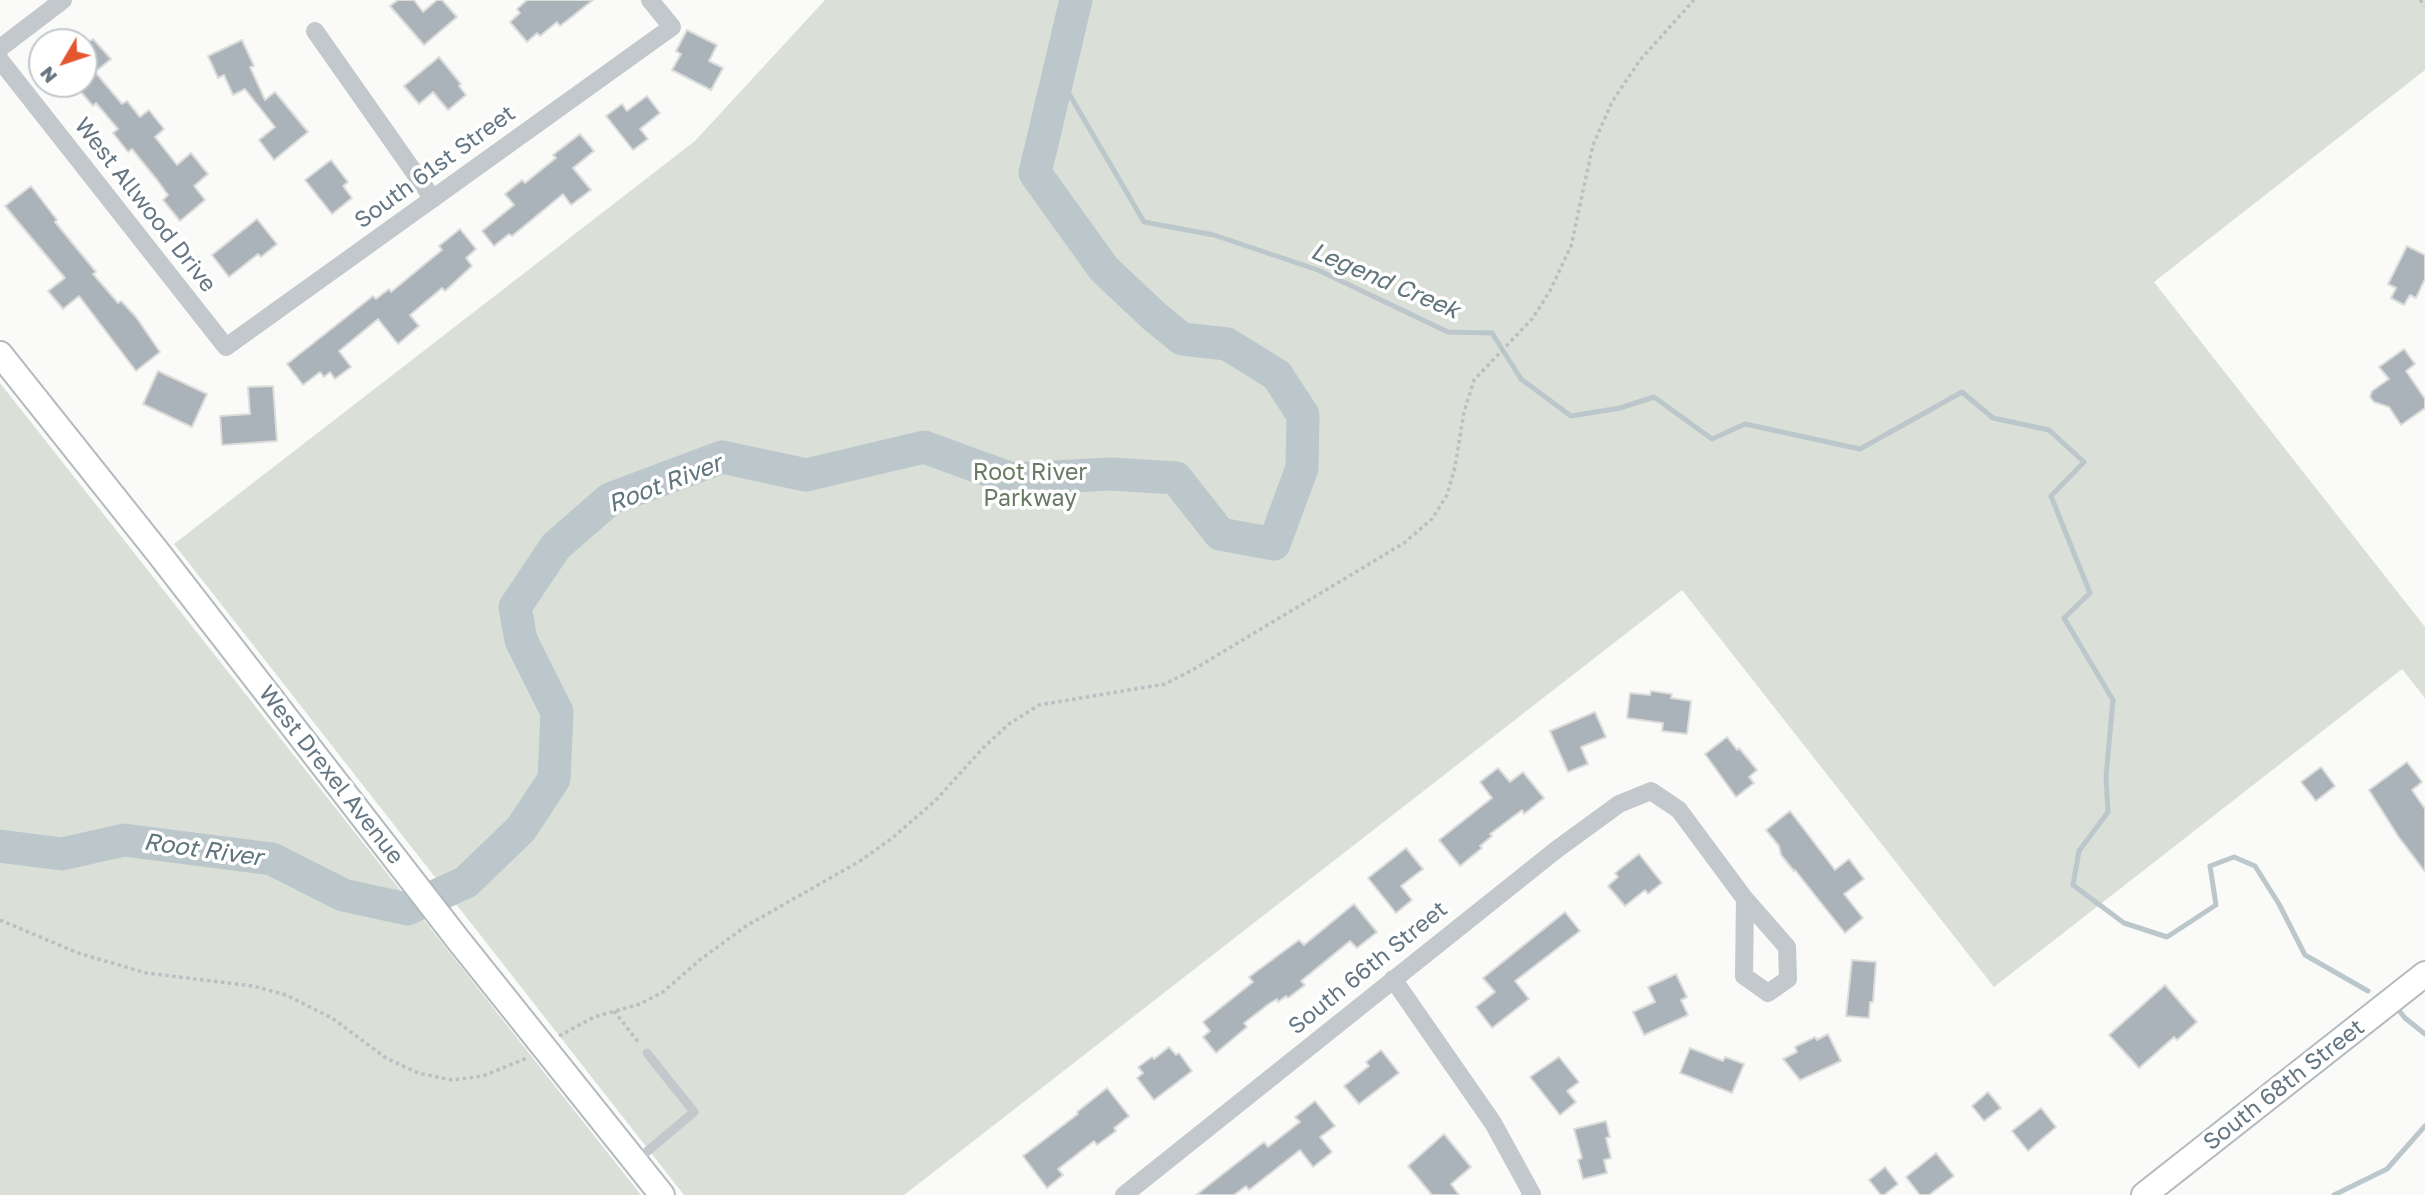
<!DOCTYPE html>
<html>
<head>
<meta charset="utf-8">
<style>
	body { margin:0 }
	#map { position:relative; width:2425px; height:1195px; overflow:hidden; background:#fafaf8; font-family:"Golos Text",sans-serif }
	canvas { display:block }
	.north { position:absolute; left:28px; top:28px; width:70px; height:70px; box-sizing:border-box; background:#fff; border:2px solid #c1c8cd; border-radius:50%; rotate:231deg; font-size:19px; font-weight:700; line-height:28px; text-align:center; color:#657683 }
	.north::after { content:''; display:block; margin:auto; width:24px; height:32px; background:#e4572e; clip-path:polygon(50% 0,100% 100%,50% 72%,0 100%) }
</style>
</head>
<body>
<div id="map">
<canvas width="2425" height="1195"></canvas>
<div class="north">N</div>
</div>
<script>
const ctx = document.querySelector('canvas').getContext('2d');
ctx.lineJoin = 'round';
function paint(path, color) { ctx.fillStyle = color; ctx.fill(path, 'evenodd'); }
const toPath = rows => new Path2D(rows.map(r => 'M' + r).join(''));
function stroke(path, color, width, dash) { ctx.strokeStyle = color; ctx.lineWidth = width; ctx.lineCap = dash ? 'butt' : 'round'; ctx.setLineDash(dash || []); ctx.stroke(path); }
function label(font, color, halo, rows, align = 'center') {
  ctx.font = font + ' "Golos Text",sans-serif'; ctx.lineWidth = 7; ctx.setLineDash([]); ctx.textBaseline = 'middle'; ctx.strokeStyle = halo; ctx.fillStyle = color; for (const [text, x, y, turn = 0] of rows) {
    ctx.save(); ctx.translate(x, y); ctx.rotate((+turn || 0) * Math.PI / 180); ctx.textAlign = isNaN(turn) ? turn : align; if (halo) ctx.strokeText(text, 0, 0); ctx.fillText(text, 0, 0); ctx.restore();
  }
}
paint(toPath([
	[825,0,2425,0,2425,70,2154,282,2425,627,2425,698,2402,669,1994,987,1682,590,904,1195,684,1195,174,544,695,141],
	[0,383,641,1195,0,1195]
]), '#dadfd7');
stroke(toPath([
	[1069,31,1074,63,1068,92,1144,222,1214,235,1318,270,1448,332,1492,333,1521,379,1571,416,1620,408,1654,397,1712,439,1745,424,1860,449,1962,392,1993,418,2049,430,2084,462,2051,496,2090,593,2064,618,2113,700,2106,777,2108,812,2079,851,2073,885,2124,923,2167,937,2216,905,2210,866,2234,857,2255,866,2279,904,2305,955,2368,991],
	[2398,1009,2405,1018,2425,1034],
	[2334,1195,2387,1169,2425,1126]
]), '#bbc7cb', 5);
stroke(toPath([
	[0,846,62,854,124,840,272,859,343,895,407,909,466,882,521,829,554,779,557,712,521,640,515,607,556,546,610,499,722,457,806,475,924,447,1012,479,1111,474,1176,478,1220,534,1274,544,1302,468,1303,415,1277,375,1227,344,1182,339,1155,317,1104,269,1035,173,1076,0]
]), '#bbc7cb', 33);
const building = toPath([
	[398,0,414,0,423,12,437,0,442,0,457,17,424,45,390,6,398,0],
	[527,0,593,0,560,26,557,22,540,36,537,33,527,42,510,22,520,13,517,9,527,0],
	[687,30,717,45,709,61,723,68,711,90,672,70,681,54,676,51,687,30],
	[93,39,111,59,95,72,122,104,127,101,140,117,149,110,164,129,155,137,177,165,191,153,208,174,194,186,205,200,180,221,163,200,168,195,158,181,132,149,128,152,113,133,118,129,96,103,93,106,74,84,84,84,84,46,93,39],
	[242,40,254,66,250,67,265,100,275,92,308,132,274,160,259,140,275,127,245,89,233,95,224,75,218,78,208,56,242,40],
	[439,57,461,84,459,86,466,95,448,110,433,92,419,104,404,86,439,57],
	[647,96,660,113,640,129,648,139,633,150,606,116,622,104,627,111,647,96],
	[580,134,594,151,573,168,591,190,571,205,563,194,512,236,509,234,494,246,482,231,514,205,505,194,522,180,525,183,556,158,553,155,580,134],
	[331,160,348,182,343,186,352,198,332,214,305,180,331,160],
	[31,186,57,220,55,222,96,272,93,274,118,303,121,301,136,317,160,352,136,371,79,296,63,309,48,291,65,278,5,206,31,186],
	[257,219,277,244,261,257,258,254,229,277,212,255,257,219],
	[460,229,476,249,466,258,472,266,445,291,442,288,410,315,419,326,398,344,378,319,339,351,351,367,335,379,330,372,324,377,320,372,303,385,287,364,373,296,376,299,389,289,391,292,442,250,439,246,460,229],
	[2407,246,2425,255,2425,279,2416,298,2410,295,2404,305,2391,298,2396,288,2388,284,2407,246],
	[2404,349,2415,364,2406,371,2425,399,2425,408,2401,425,2389,407,2374,402,2370,397,2372,391,2389,379,2379,367,2404,349],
	[158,371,207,394,192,427,143,404,158,371],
	[273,386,277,441,222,445,220,416,250,414,248,387,273,386],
	[1651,691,1672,694,1671,698,1691,701,1687,734,1662,731,1663,723,1627,718,1630,693,1650,695,1651,691],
	[1595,712,1606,737,1581,747,1588,764,1568,772,1550,731,1595,712],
	[1727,737,1737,750,1739,748,1757,770,1749,777,1754,783,1736,797,1705,754,1727,737],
	[2407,762,2422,782,2412,790,2425,809,2425,872,2398,836,2369,790,2407,762],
	[2321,767,2335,786,2316,801,2301,782,2321,767],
	[1498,768,1510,782,1523,772,1544,798,1524,814,1522,810,1490,834,1492,836,1480,846,1482,848,1460,866,1439,840,1492,798,1480,782,1498,768],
	[1790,811,1835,870,1849,859,1864,879,1844,894,1863,918,1845,933,1795,870,1794,871,1781,855,1779,846,1766,830,1790,811],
	[1406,848,1423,869,1401,886,1412,900,1396,913,1368,878,1406,848],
	[1639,854,1662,883,1648,894,1645,890,1625,906,1608,886,1618,877,1615,873,1639,854],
	[1354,904,1377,932,1357,948,1350,941,1301,981,1305,985,1288,998,1286,996,1278,1002,1277,999,1270,1003,1244,1023,1247,1027,1216,1053,1203,1037,1210,1031,1203,1022,1253,982,1249,977,1299,940,1304,945,1354,904],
	[1565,912,1580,931,1515,981,1529,999,1492,1028,1476,1007,1495,992,1483,978,1565,912],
	[1852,960,1876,962,1873,1002,1870,1002,1869,1018,1846,1016,1852,960],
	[1676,974,1687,997,1681,1000,1688,1015,1644,1035,1633,1012,1655,1002,1648,987,1676,974],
	[2165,985,2197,1022,2177,1040,2174,1037,2139,1068,2109,1035,2165,985],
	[1828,1034,1841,1061,1800,1080,1783,1059,1797,1052,1795,1047,1815,1037,1817,1040,1828,1034],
	[1169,1047,1176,1055,1179,1053,1192,1071,1154,1100,1137,1078,1143,1073,1138,1067,1152,1057,1154,1059,1169,1047],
	[1690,1048,1723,1061,1725,1057,1744,1064,1732,1093,1680,1073,1690,1048],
	[1381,1050,1399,1073,1359,1104,1344,1086,1369,1066,1366,1062,1381,1050],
	[1559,1057,1579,1082,1567,1091,1576,1102,1560,1115,1530,1077,1559,1057],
	[1107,1088,1129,1116,1114,1128,1116,1131,1097,1145,1094,1141,1058,1169,1063,1175,1047,1188,1023,1156,1078,1114,1077,1112,1107,1088],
	[1988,1092,2001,1108,1984,1121,1972,1106,1988,1092],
	[1315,1101,1335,1126,1320,1137,1332,1152,1313,1167,1300,1150,1249,1190,1246,1186,1234,1195,1196,1195,1264,1142,1268,1147,1300,1122,1295,1117,1315,1101],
	[2041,1108,2056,1127,2028,1151,2012,1131,2041,1108],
	[1606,1121,1610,1137,1606,1138,1611,1158,1604,1160,1607,1173,1583,1179,1578,1160,1582,1158,1574,1129,1606,1121],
	[1444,1134,1471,1167,1451,1184,1459,1195,1432,1195,1408,1166,1444,1134],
	[1936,1153,1954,1176,1929,1195,1920,1195,1906,1177,1936,1153],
	[1885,1167,1898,1184,1884,1195,1881,1195,1869,1180,1885,1167]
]);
paint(building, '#aab3b9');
stroke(building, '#dcdcda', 2);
const secondary = toPath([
	[0,354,160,555,459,941,662,1195],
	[2144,1195,2425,974]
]);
stroke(secondary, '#b3babf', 28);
stroke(toPath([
	[2420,0,2425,6],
	[0,920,78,953,146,973,253,986,286,995,332,1018,386,1058,418,1073,452,1080,483,1076,527,1058],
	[614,1011,639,1043],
	[559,1036,594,1017,640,1004,663,992,701,959,746,926,860,861,891,839,935,801,983,748,1009,724,1039,705,1165,684,1196,668,1404,543,1432,519,1447,495,1455,467,1464,412,1474,380,1532,319,1550,291,1571,246,1593,145,1612,102,1640,60,1694,0]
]), '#bbbfc2', 3.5, [3.5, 3.5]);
stroke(toPath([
	[637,1160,694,1112,647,1053]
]), '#c3c8cc', 9);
stroke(toPath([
	[315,31,433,199],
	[0,48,63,0],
	[0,60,226,347,672,27,650,0],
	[1393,979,1493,1123,1532,1194,1530,1195],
	[1124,1195,1556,850,1619,804,1651,791,1679,810,1745,899,1787,947,1788,979,1768,993,1744,976,1745,899]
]), '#c3c8cc', 18);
stroke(secondary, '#fff', 24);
label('23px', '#657683', '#fff', [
	["South 61st Street",435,167,-36],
	["West Allwood Drive",145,205,52],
	["West Drexel Avenue",331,775,52],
	["South 66th Street",1368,968,-39],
	["South 68th Street",2284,1085,-38]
]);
label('23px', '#687a64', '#fff', [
	["Root River",1030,473],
	["Parkway",1030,499]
]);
label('italic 24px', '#60757c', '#fff', [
	["Legend Creek",1385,281,23],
	["Root River",665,484,-21],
	["Root River",203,850,8]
]);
</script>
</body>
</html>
